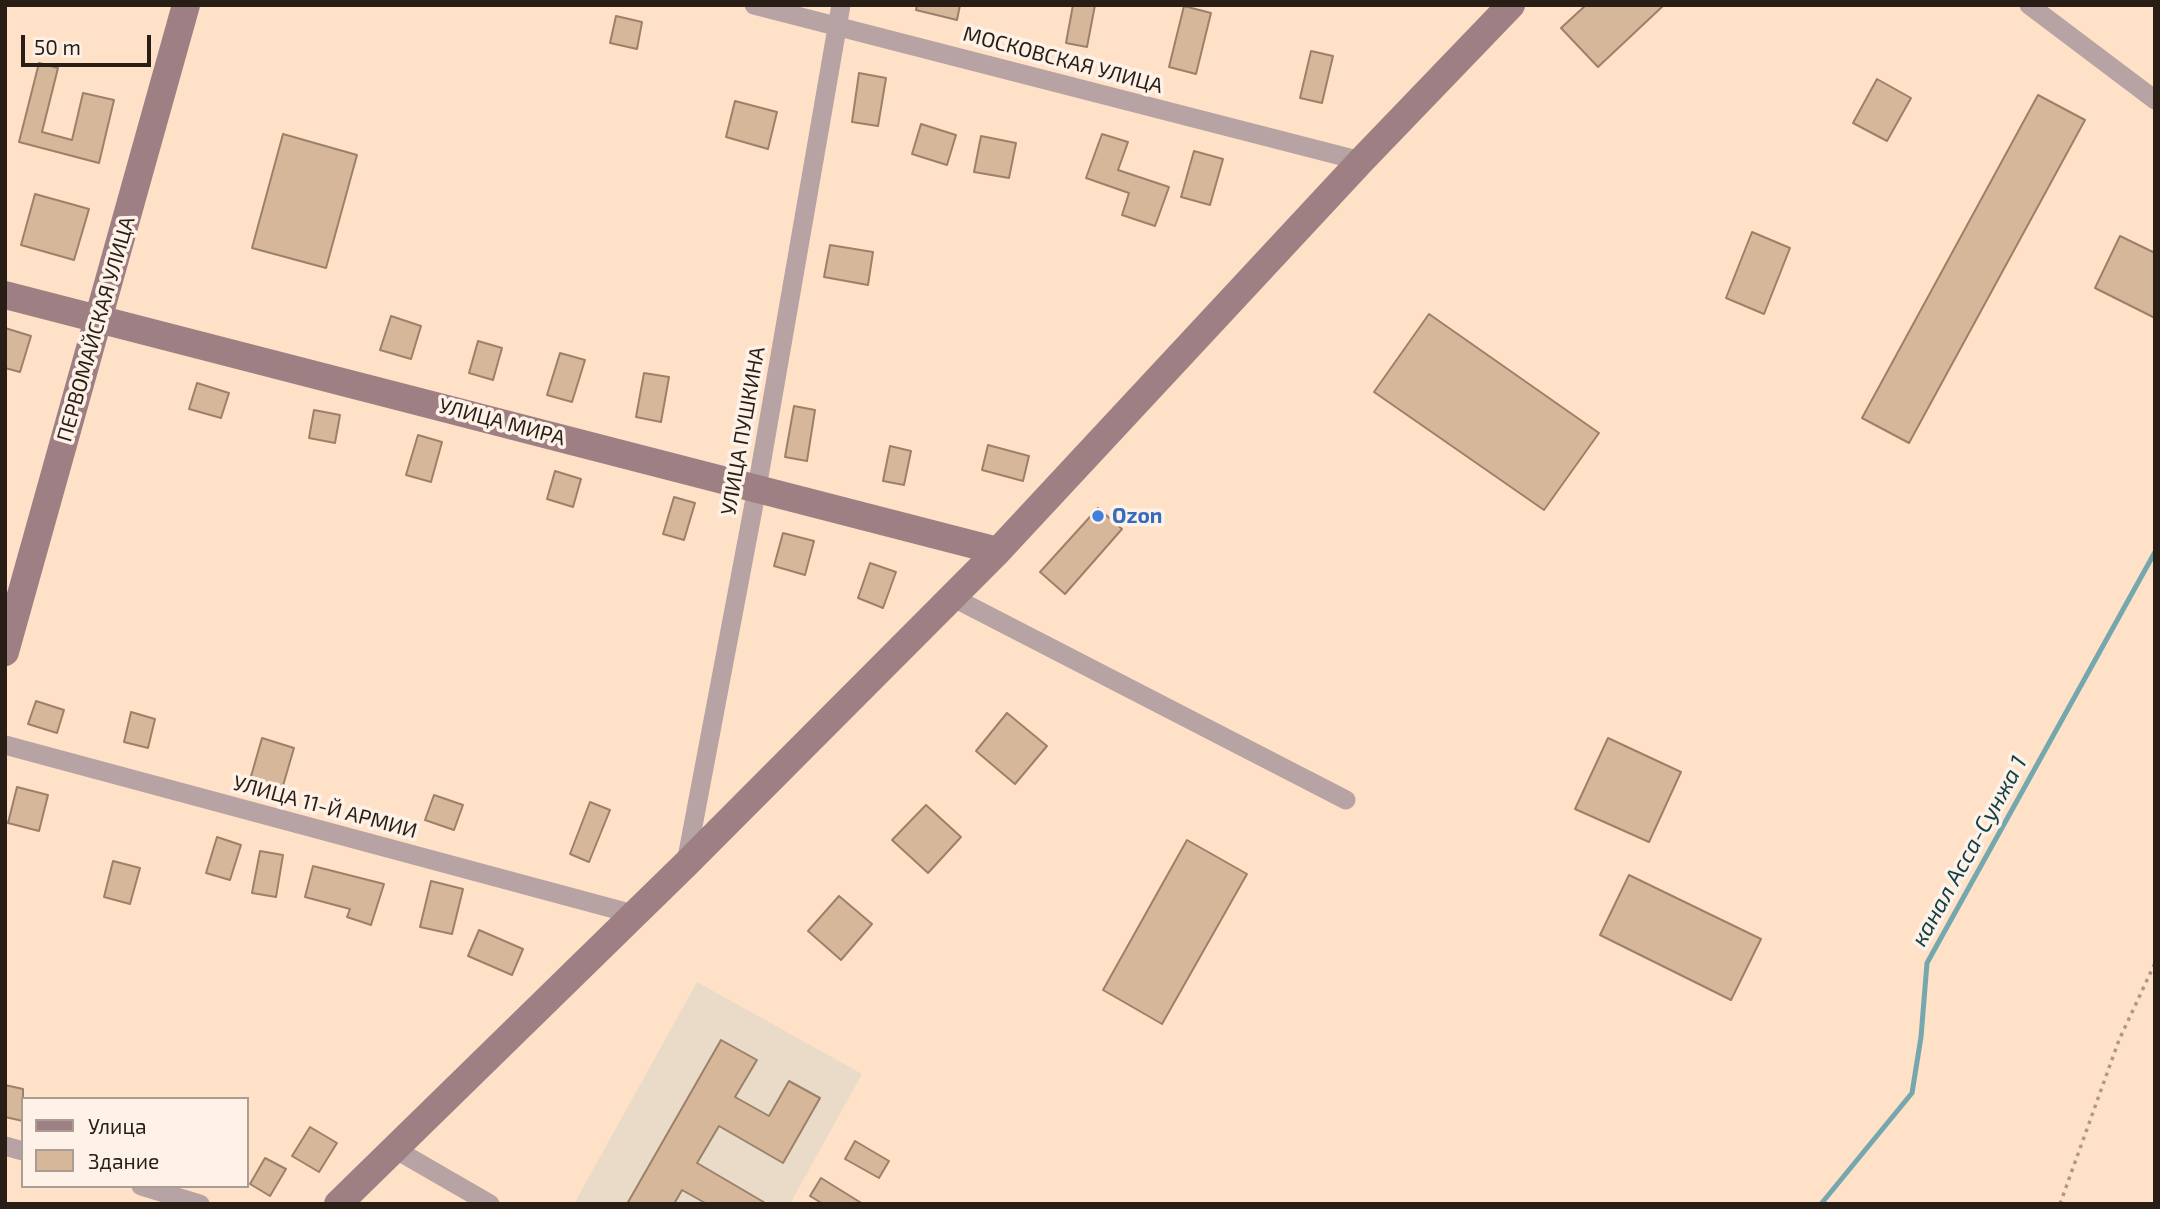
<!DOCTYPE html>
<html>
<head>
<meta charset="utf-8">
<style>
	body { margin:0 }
	#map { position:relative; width:2160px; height:1209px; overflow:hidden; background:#fee1c7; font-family:"Exo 2",sans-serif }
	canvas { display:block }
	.frame { position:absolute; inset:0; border:7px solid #291e15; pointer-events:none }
	.legend { position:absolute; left:21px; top:1097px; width:228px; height:91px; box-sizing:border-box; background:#fef2e8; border:2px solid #a99d94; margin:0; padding:9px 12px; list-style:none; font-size:21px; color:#291e15 }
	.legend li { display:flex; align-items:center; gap:14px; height:35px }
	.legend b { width:35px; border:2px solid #a99d94 }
	.scale { position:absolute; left:21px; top:35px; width:130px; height:32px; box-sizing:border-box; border:4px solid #291e15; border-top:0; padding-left:9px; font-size:21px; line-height:24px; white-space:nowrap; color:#291e15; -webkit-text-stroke:5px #fef2e8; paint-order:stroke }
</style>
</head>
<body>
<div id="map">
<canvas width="2160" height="1209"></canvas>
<div class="frame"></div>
<ul class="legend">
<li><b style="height:9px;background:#9e8084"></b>Улица</li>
<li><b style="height:19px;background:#d7b79a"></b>Здание</li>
</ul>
<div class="scale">50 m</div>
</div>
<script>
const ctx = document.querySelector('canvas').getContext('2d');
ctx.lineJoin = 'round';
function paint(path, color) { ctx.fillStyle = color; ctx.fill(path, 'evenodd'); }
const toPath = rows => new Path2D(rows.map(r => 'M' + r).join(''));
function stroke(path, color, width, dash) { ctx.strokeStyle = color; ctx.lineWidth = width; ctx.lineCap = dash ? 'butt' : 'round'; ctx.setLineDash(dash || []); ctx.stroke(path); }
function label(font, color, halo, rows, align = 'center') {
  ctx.font = font + ' "Exo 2",sans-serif'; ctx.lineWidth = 7; ctx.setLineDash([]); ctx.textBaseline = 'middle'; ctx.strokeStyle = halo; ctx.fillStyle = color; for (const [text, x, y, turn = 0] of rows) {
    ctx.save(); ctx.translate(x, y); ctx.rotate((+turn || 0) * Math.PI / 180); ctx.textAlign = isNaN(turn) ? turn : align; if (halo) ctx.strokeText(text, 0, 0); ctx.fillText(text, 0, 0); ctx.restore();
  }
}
paint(toPath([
	[697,982,862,1074,790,1204,574,1204]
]), '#e9dbc8');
stroke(toPath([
	[1821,1204,1912,1093,1921,1037,1927,963,2155,552]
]), '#75a7ae', 5);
const building = toPath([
	[917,5,960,5,957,20,916,10,917,5],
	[1073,5,1095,5,1087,47,1066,43,1073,5],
	[1586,5,1664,5,1598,67,1561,28,1586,5],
	[1184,6,1211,13,1196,74,1169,67,1184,6],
	[616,16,642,22,637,49,610,43,616,16],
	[1311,51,1333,56,1322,103,1300,98,1311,51],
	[39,63,58,68,42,132,72,140,83,93,114,100,99,163,19,142,39,63],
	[859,73,886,78,878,126,852,122,859,73],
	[1877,79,1911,98,1887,141,1853,123,1877,79],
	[2038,95,2085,120,1909,443,1862,418,2038,95],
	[735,101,777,112,768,149,726,137,735,101],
	[921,124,956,135,947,165,912,154,921,124],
	[283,134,357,155,326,268,252,248,283,134],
	[1102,134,1128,142,1118,170,1169,187,1155,226,1122,215,1129,193,1086,178,1102,134],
	[981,136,1016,143,1009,178,974,172,981,136],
	[1194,151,1223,159,1210,205,1181,197,1194,151],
	[35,194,89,209,74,260,21,245,35,194],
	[1752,232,1790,248,1764,314,1726,298,1752,232],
	[2120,236,2155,253,2155,318,2095,288,2120,236],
	[830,245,873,252,868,285,824,277,830,245],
	[1429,314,1599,433,1544,510,1374,392,1429,314],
	[391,316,421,326,411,359,380,350,391,316],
	[5,328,31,336,20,372,5,368,5,328],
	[478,341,502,348,493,380,469,373,478,341],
	[560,353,585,360,572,402,547,395,560,353],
	[644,373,669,377,661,422,636,417,644,373],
	[197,383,229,393,221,418,189,409,197,383],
	[794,406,815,410,807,461,785,457,794,406],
	[314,410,340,415,335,443,309,438,314,410],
	[418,435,442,442,431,482,406,475,418,435],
	[988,445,1029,456,1023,481,982,470,988,445],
	[890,446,911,451,904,485,883,481,890,446],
	[555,471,581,479,573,507,547,499,555,471],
	[674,497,695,503,684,540,663,534,674,497],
	[1098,508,1122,529,1065,594,1040,572,1098,508],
	[783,533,814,541,805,575,774,566,783,533],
	[870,563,896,572,883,608,858,598,870,563],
	[36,701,64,710,57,733,28,724,36,701],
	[131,712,155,719,148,748,124,742,131,712],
	[1007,713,1047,746,1015,784,976,751,1007,713],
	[262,738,294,748,282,789,250,780,262,738],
	[1608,738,1681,772,1649,842,1575,809,1608,738],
	[17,787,48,795,39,831,8,823,17,787],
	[434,795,463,805,454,830,425,820,434,795],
	[590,802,610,810,589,862,570,854,590,802],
	[926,805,961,837,928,873,892,840,926,805],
	[217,837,241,845,230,880,206,873,217,837],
	[1187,840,1247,874,1162,1024,1103,990,1187,840],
	[260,851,283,855,276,897,252,893,260,851],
	[113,861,140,868,130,904,104,897,113,861],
	[313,866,384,884,371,925,347,917,350,909,305,897,313,866],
	[1629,875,1761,939,1731,1000,1600,935,1629,875],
	[431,881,463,889,452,934,420,927,431,881],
	[839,896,872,924,841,960,808,931,839,896],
	[479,930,523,949,512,975,468,956,479,930],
	[721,1040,757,1060,735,1097,769,1116,789,1081,820,1098,783,1163,719,1126,697,1163,767,1204,707,1204,682,1190,674,1204,627,1204,721,1040],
	[5,1085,23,1089,23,1121,5,1117,5,1085],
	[310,1127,337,1143,319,1172,292,1156,310,1127],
	[855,1141,889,1161,879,1178,845,1159,855,1141],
	[265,1158,286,1169,270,1196,250,1184,265,1158],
	[821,1178,863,1204,823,1204,810,1196,821,1178]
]);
paint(building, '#d7b79a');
stroke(building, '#9b8169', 2);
stroke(toPath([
	[2060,1204,2119,1040,2155,963]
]), '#af9985', 3.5, [3.5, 5]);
stroke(toPath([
	[754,5,1361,161],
	[2029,5,2155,100],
	[952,597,1346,800],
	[5,745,633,914],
	[686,863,757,488,841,5],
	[5,1146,23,1151],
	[393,1148,490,1204],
	[141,1186,200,1204]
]), '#b7a2a4', 19);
stroke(toPath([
	[5,295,998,551],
	[5,652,186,5],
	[338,1204,686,864,998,551,1361,161,1511,5]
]), '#9e8084', 28);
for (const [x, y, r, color] of [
	[1098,516,7,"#3f7fe0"]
]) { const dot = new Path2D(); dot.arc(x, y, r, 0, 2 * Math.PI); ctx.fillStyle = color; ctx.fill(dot); stroke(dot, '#fef2e8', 2.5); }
label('21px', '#291e15', '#fef2e8', [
	["МОСКОВСКАЯ УЛИЦА",1063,60,15],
	["ПЕРВОМАЙСКАЯ УЛИЦА",96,329,-74],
	["УЛИЦА МИРА",502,422,15],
	["УЛИЦА ПУШКИНА",743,431,-80],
	["УЛИЦА 11-Й АРМИИ",325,807,15]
]);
label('bold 21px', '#366cbe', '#fef2e8', [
	["Ozon",1112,516]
], 'left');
label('italic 23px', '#114046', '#fef2e8', [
	["канал Асса-Сунжа 1",1969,851,-61]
]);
</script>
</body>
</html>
